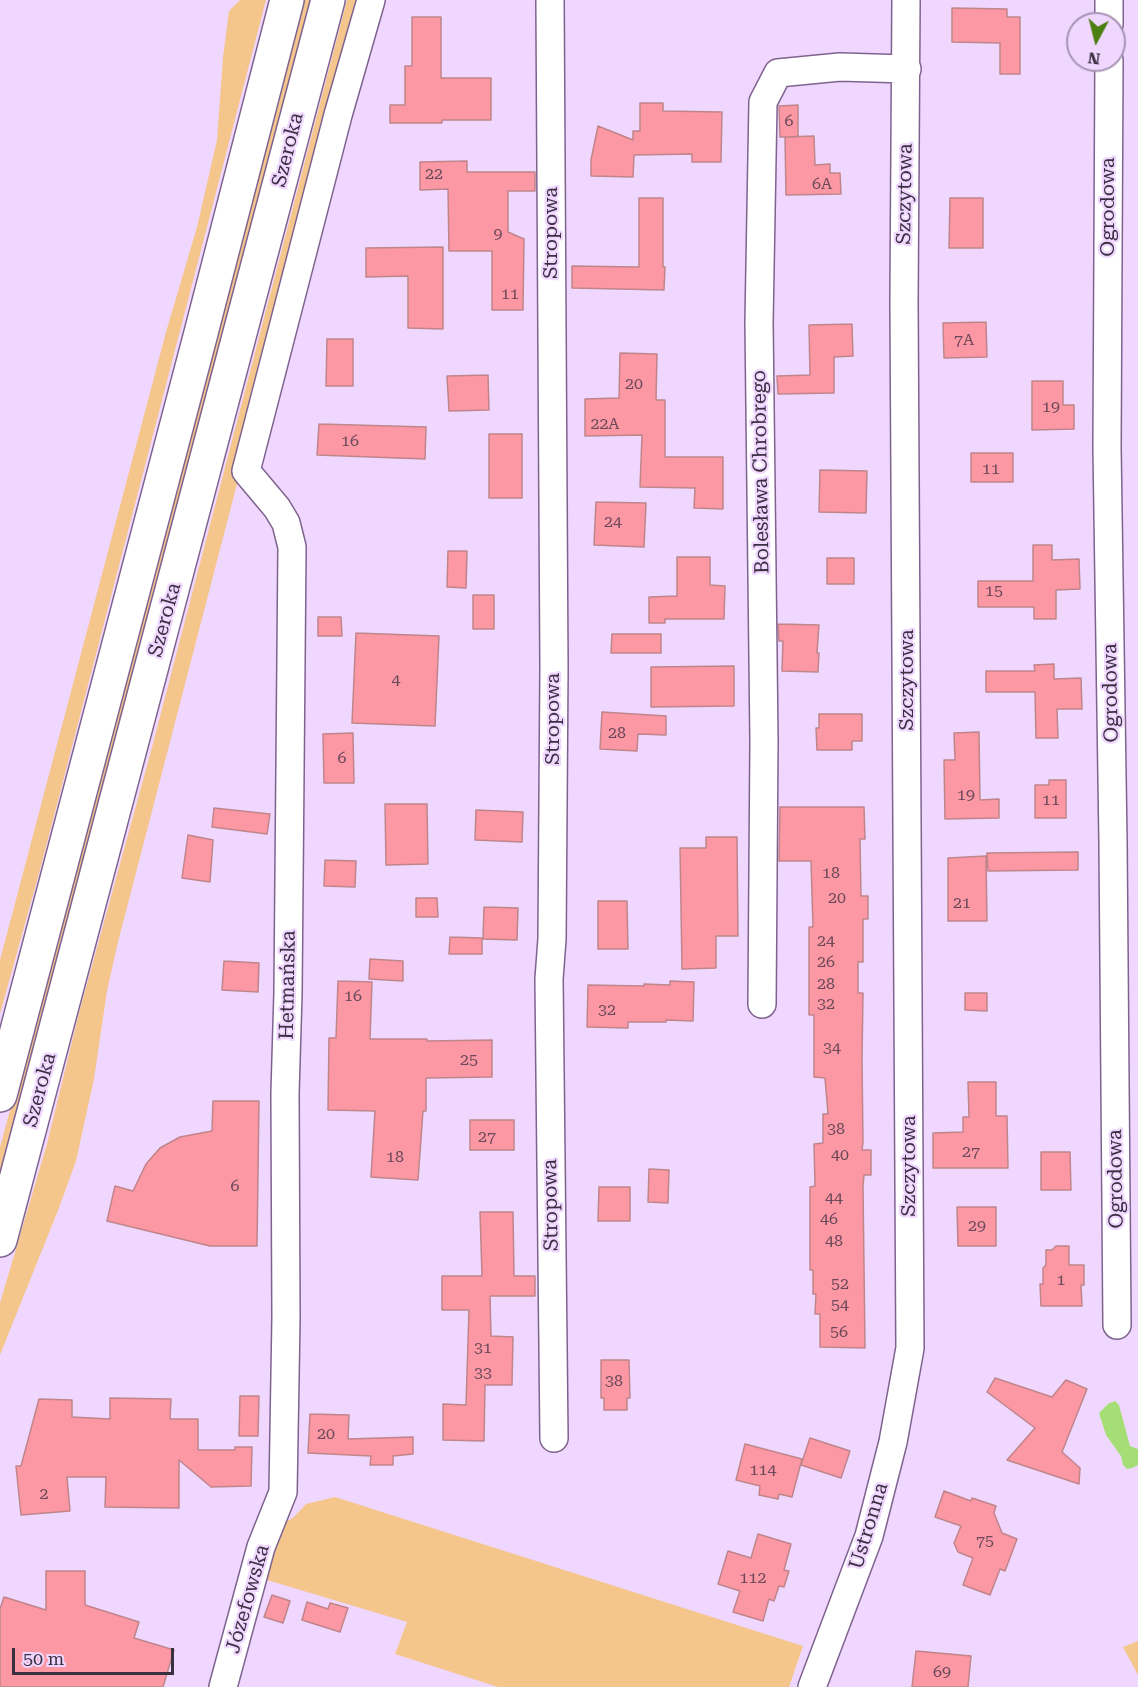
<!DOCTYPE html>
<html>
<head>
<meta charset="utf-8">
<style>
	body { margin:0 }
	#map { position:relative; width:1138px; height:1687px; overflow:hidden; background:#f0d7ff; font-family:"Roboto Serif",serif }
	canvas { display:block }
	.north { position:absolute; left:1066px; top:12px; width:60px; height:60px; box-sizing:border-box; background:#f0d7ff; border:2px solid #a894b3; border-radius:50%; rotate:187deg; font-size:16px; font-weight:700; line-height:24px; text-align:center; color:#3b2f42 }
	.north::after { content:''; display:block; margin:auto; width:21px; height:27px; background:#4c7f11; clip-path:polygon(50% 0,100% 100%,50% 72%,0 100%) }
	.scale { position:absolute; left:12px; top:1648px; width:162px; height:27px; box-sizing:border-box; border:3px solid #3b2f42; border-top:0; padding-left:8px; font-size:18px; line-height:21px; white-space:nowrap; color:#3b2f42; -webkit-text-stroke:4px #f0d7ff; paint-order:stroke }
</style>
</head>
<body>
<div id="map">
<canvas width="1138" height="1687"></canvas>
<div class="north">N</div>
<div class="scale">50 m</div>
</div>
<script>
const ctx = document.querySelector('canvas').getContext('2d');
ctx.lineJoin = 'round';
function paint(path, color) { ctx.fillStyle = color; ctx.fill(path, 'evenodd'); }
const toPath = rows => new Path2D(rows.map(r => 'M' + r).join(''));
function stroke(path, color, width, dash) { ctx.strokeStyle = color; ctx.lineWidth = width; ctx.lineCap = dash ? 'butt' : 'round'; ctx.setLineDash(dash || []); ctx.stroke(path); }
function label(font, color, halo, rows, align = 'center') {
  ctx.font = font + ' "Roboto Serif",serif'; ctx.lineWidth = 4.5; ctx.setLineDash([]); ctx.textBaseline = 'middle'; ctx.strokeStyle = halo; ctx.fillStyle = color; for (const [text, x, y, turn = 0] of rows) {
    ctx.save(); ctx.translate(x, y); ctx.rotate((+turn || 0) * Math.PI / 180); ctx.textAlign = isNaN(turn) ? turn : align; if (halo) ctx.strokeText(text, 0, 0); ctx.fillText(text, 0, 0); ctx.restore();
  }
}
paint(toPath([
	[240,0,266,0,41,866,0,1014,0,960,166,332,197,227,217,140,223,57,229,11],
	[302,0,311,0,0,1184,0,1147,72,882],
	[347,0,364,0,270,357,118,942,107,991,94,1079,76,1161,59,1208,0,1355,0,1303,47,1144,79,1013,151,751],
	[335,1497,803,1646,789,1687,498,1687,395,1654,407,1622,267,1580,281,1524,293,1518,306,1504],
	[1138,1641,1138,1675,1123,1647]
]), '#f4c68c');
paint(toPath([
	[1115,1401,1119,1405,1130,1446,1138,1449,1138,1465,1132,1468,1127,1469,1123,1465,1121,1456,1106,1435,1099,1413,1108,1404]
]), '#a4de75');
const building = toPath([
	[952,8,1007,9,1007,17,1020,17,1020,74,1000,74,1000,43,952,42,952,8],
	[412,17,441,17,441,78,491,78,491,120,442,120,442,123,390,123,390,105,405,105,405,66,412,66,412,17],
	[640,103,663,103,663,111,722,112,721,162,692,162,692,154,634,155,633,177,591,176,591,160,598,126,633,140,633,131,640,131,640,103],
	[798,105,798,137,780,137,779,106,798,105],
	[814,136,815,165,830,164,830,173,840,173,841,194,786,195,785,137,814,136],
	[467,161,467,172,535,172,535,191,508,191,508,232,524,239,523,310,492,310,492,251,449,251,448,189,420,190,420,162,467,161],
	[639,198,663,198,663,267,665,267,664,290,572,288,572,266,639,267,639,198],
	[950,198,983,198,983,248,949,248,950,198],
	[443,247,443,329,408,328,408,276,366,277,366,248,443,247],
	[986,322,987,357,944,358,943,323,986,322],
	[852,324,853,356,834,357,834,393,778,394,777,376,810,375,809,325,852,324],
	[327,339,353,339,353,386,326,386,327,339],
	[620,353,657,354,656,400,665,400,665,457,723,457,723,509,694,508,695,488,640,487,642,435,585,436,585,399,619,398,620,353],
	[488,375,489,410,449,411,447,376,488,375],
	[1032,381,1063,381,1063,405,1074,405,1074,429,1032,430,1032,381],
	[319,424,426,427,425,459,317,455,319,424],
	[489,434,522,434,522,498,489,498,489,434],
	[971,453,1013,453,1013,482,971,482,971,453],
	[820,470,867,471,866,513,819,512,820,470],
	[596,502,646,503,644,547,594,545,596,502],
	[1033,545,1052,545,1052,560,1079,559,1080,589,1056,590,1056,619,1034,619,1034,607,978,607,978,581,1033,581,1033,545],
	[448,551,467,551,466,588,447,587,448,551],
	[677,557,710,557,710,585,725,586,724,619,665,619,665,623,649,623,649,597,677,596,677,557],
	[827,558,854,558,854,584,827,584,827,558],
	[473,595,494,595,494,629,473,629,473,595],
	[318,617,341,617,342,636,318,636,318,617],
	[778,624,819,625,817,653,819,653,818,672,782,671,783,641,779,641,778,624],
	[356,633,439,636,435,726,352,723,356,633],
	[612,634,661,634,661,653,611,653,612,634],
	[1054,664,1054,679,1081,678,1082,709,1057,709,1058,738,1036,738,1035,692,986,692,986,671,1035,671,1034,665,1054,664],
	[734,666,734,706,651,707,651,667,734,666],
	[602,712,666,716,666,735,638,734,637,751,600,749,602,712],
	[819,714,862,714,862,741,852,741,852,750,817,750,816,728,819,728,819,714],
	[979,732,980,800,999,799,999,818,945,819,944,760,955,760,954,733,979,732],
	[353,733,354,783,324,783,323,734,353,733],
	[1049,780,1066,780,1066,818,1035,818,1035,785,1049,785,1049,780],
	[385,804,427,804,428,864,386,865,385,804],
	[780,807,864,807,865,839,860,839,861,896,868,896,868,919,863,919,863,962,858,962,858,993,863,993,862,1059,863,1143,862,1150,871,1150,871,1175,864,1175,863,1186,865,1348,820,1347,820,1314,815,1314,816,1294,813,1294,813,1270,810,1270,810,1187,815,1186,814,1144,823,1143,823,1114,828,1114,825,1078,814,1077,814,1015,809,1015,809,927,813,927,811,861,779,861,780,807],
	[214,808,270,814,267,834,212,827,214,808],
	[476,810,523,812,522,842,475,840,476,810],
	[188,835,213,840,210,882,182,878,188,835],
	[706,837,737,837,738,936,716,936,716,968,682,969,680,848,706,848,706,837],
	[1078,852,1078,870,988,871,987,853,1078,852],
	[986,856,987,921,948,921,948,858,986,856],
	[325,860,356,861,355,887,324,886,325,860],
	[416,898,437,898,438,917,416,917,416,898],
	[598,901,627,901,628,949,598,949,598,901],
	[484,907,518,908,517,940,483,939,484,907],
	[450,937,482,938,482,954,449,954,450,937],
	[370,959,403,961,403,981,369,979,370,959],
	[224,961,259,963,258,992,222,990,224,961],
	[338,981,372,982,370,1039,427,1039,427,1041,492,1040,492,1077,426,1078,426,1111,423,1111,418,1180,371,1177,375,1111,328,1110,329,1038,336,1038,338,981],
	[670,981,694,982,693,1021,666,1020,666,1022,628,1022,628,1028,587,1027,588,985,644,986,644,984,670,985,670,981],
	[965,993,987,993,987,1011,965,1010,965,993],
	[968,1082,996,1082,996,1116,1007,1116,1008,1168,933,1168,933,1133,963,1132,963,1117,969,1117,968,1082],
	[213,1101,259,1101,257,1246,210,1246,107,1221,115,1186,133,1191,146,1164,160,1148,180,1137,212,1131,213,1101],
	[470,1120,514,1120,514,1150,470,1150,470,1120],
	[1041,1152,1070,1152,1071,1190,1041,1190,1041,1152],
	[649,1169,669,1170,668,1203,648,1202,649,1169],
	[599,1187,630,1187,630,1221,598,1221,599,1187],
	[957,1207,996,1207,996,1246,958,1246,957,1207],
	[480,1212,513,1212,514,1276,535,1276,535,1296,490,1296,491,1336,513,1337,512,1385,485,1385,484,1441,443,1440,443,1404,466,1405,469,1310,442,1310,442,1276,482,1276,480,1212],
	[1056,1246,1069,1246,1069,1265,1084,1265,1084,1285,1081,1285,1082,1306,1041,1306,1040,1284,1043,1284,1043,1268,1046,1265,1046,1250,1052,1250,1056,1246],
	[601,1360,629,1360,630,1398,627,1398,627,1410,604,1410,604,1398,601,1398,601,1360],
	[995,1378,1052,1397,1066,1380,1087,1389,1062,1452,1080,1468,1079,1484,1007,1460,1035,1428,987,1392,995,1378],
	[240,1396,259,1396,258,1436,239,1436,240,1396],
	[110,1398,171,1399,170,1419,198,1419,198,1450,235,1450,235,1447,252,1447,251,1486,211,1487,179,1460,179,1508,105,1507,106,1477,67,1477,70,1511,21,1515,16,1466,21,1466,39,1399,72,1400,72,1417,110,1419,110,1398],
	[310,1414,349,1415,348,1439,413,1437,413,1454,393,1456,393,1465,370,1465,371,1456,308,1453,310,1414],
	[810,1438,850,1451,841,1478,801,1465,810,1438],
	[745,1444,802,1459,792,1497,779,1494,778,1499,759,1495,760,1486,736,1480,745,1444],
	[944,1491,971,1501,972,1498,996,1506,994,1513,1002,1533,1017,1539,1005,1571,1000,1569,990,1595,963,1585,973,1558,958,1552,954,1543,961,1526,935,1517,944,1491],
	[758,1534,791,1544,784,1570,789,1571,784,1587,779,1586,774,1601,769,1599,763,1621,733,1612,740,1591,718,1584,728,1551,751,1558,758,1534],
	[46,1571,85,1571,85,1605,139,1622,134,1638,174,1650,163,1687,0,1687,0,1609,4,1597,46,1610,46,1571],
	[272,1595,290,1601,283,1623,264,1617,272,1595],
	[307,1602,328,1609,330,1603,348,1608,340,1632,302,1620,307,1602],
	[916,1651,971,1656,968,1687,912,1687,916,1651]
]);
paint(building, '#fb98a4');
stroke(building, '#c0858b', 1.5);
const minor = toPath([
	[550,0,554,667,552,939,549,979,554,1438],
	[1109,24,1109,0],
	[1109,60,1107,447,1113,842,1117,1325],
	[762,1004,764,741,759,322,763,102,778,73,840,67,907,69],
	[223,1687,261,1547,283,1492,286,1318,285,1093,288,993,292,547,286,523,277,508,246,471,338,115,371,0],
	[812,1687,869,1536,893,1442,910,1348,904,302,906,0]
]);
const major = toPath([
	[0,1095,201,333,287,0],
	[0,1240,328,0]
]);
stroke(minor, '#7f638f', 30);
stroke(major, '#7f638f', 36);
stroke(minor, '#fff', 27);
stroke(major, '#fff', 33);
label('16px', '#6b495a', null, [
	["6",789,121],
	["22",434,174],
	["6A",822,184],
	["9",498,234],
	["11",510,294],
	["7A",964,340],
	["20",634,384],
	["19",1051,407],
	["22A",605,424],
	["16",350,441],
	["11",991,469],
	["24",613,522],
	["15",994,591],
	["4",396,680],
	["28",617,733],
	["6",342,758],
	["19",966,795],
	["11",1051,800],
	["18",831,873],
	["20",837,898],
	["21",962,903],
	["24",826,941],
	["26",826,962],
	["28",826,984],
	["16",353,996],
	["32",826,1004],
	["32",607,1010],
	["34",832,1048],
	["25",469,1060],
	["38",836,1129],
	["27",487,1137],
	["27",971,1152],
	["40",840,1155],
	["18",395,1157],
	["6",235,1186],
	["44",834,1198],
	["46",829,1219],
	["29",977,1226],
	["48",834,1241],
	["1",1061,1280],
	["52",840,1284],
	["54",840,1305],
	["56",839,1332],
	["31",483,1348],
	["33",483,1373],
	["38",614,1381],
	["20",326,1434],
	["114",763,1470],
	["2",44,1494],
	["75",985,1541],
	["112",753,1578],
	["69",942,1672]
]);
label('20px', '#3b2f42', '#f0d7ff', [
	["Szeroka",288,150,-76],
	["Szczytowa",905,194,-89],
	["Ogrodowa",1108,207,-90],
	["Stropowa",551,233,-90],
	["Bolesława Chrobrego",761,472,-91],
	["Szeroka",165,620,-75],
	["Szczytowa",907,680,-90],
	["Ogrodowa",1111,693,-91],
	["Stropowa",553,719,-90],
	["Hetmańska",288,985,-89],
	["Szeroka",40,1090,-75],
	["Szczytowa",909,1166,-90],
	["Ogrodowa",1116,1179,-91],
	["Stropowa",551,1205,-91],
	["Ustronna",869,1526,-73],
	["Józefowska",248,1599,-74]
]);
</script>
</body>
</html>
